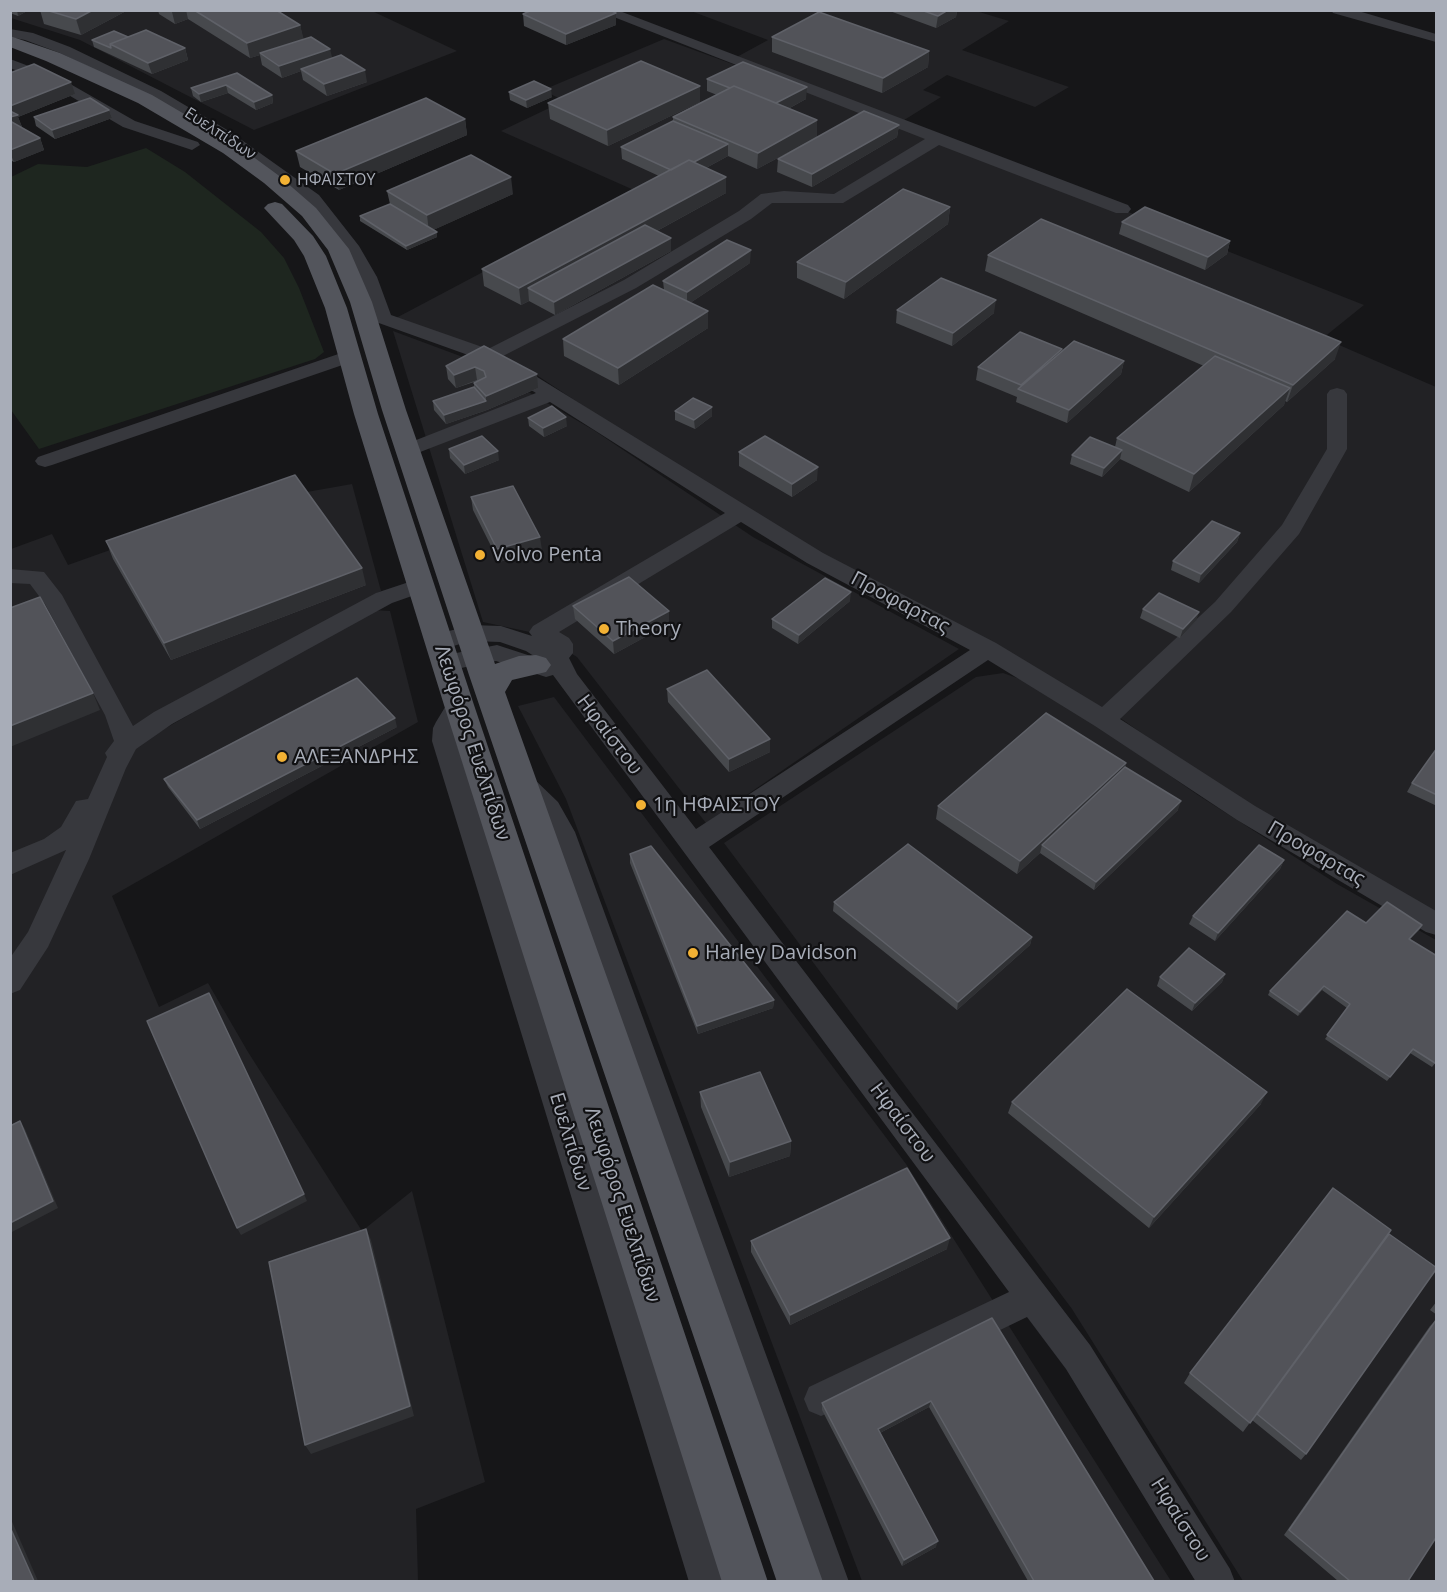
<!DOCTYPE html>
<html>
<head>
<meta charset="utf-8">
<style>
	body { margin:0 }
	#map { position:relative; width:1447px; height:1592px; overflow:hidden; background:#161618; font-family:"Open Sans",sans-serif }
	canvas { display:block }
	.frame { position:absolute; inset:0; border:12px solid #a8adb8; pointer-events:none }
</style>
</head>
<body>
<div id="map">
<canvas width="1447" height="1592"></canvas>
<div class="frame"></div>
</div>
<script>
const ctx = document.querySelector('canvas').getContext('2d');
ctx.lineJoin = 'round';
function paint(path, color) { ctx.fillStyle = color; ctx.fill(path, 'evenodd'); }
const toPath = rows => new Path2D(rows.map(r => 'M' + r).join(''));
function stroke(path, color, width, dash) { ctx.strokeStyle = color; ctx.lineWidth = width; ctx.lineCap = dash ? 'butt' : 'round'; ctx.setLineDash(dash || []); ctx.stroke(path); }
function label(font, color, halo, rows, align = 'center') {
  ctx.font = font + ' "Open Sans",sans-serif'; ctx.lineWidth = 4.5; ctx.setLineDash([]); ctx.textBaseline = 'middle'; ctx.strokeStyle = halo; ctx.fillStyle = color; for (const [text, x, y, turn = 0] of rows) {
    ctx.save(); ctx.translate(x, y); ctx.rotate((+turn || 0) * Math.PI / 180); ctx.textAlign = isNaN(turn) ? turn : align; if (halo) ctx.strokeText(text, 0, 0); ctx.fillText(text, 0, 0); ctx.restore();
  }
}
paint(toPath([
	[11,10,372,11,457,51,254,130,80,40,11,18],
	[691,11,976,11,1009,21,962,50,1069,87,1035,107,947,75,923,90,941,97,901,122,735,58,768,40],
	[664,39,954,145,956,144,1364,305,1323,338,1436,387,1436,917,1244,804,1120,718,820,556,663,459,523,366,396,318,636,191,501,131,564,101,543,90],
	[393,331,479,363,595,431,753,537,959,649,706,823,577,657,539,634,483,622],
	[352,484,381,591,146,725,11,964,11,549,52,534,68,565,239,504],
	[371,610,390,611,418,722,112,896,159,1007,208,983,248,1052,362,1231,412,1191,485,1482,416,1509,418,1581,11,1581,10,995,48,934,133,747],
	[1003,673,1040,686,1198,795,1337,884,1436,940,1436,1581,1243,1581,1072,1309,724,843,976,677],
	[554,697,906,1164,1171,1581,862,1581,566,799,518,706]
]), '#222225');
paint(toPath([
	[146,148,185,172,261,232,284,258,299,288,324,352,315,359,39,449,11,410,11,177,38,164,87,167]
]), '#1e261f');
paint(toPath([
	[596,10,617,10,1128,205,1131,209,1128,213,1116,213,939,145,843,203,772,203,751,219,636,288,503,356,823,553,996,643,1102,707,1215,602,1282,525,1327,449,1327,394,1330,390,1337,388,1344,390,1347,394,1347,449,1299,534,1231,612,1120,719,1255,806,1436,911,1436,935,1426,932,1237,820,1095,726,988,660,709,847,1090,1345,1230,1569,1235,1582,1196,1582,1066,1369,1027,1317,833,1411,821,1416,809,1411,804,1399,809,1387,1009,1292,553,675,546,677,496,661,446,671,438,669,434,663,438,657,446,655,497,645,537,658,526,651,500,642,471,641,439,650,431,648,427,642,431,636,471,625,501,626,532,636,529,632,533,626,725,513,550,402,415,454,408,456,401,454,398,450,401,446,536,393,482,360,376,322,359,277,342,248,307,203,217,137,151,97,60,53,25,40,10,37,10,29,33,33,70,47,161,91,229,131,319,195,359,246,377,277,391,315,488,349,624,280,739,211,761,194,784,191,834,194,925,139,596,10],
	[741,522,807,563,970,650,696,829,577,674,569,658,573,653,573,644,569,638,559,632,741,522],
	[1331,10,1355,10,1436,34,1436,42,1333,13,1331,10],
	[10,59,58,77,135,121,198,142,200,145,192,150,123,127,48,83,10,68,10,59],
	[350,350,357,352,360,356,357,360,52,465,45,467,38,465,35,461,38,457,350,350],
	[10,569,44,572,62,595,133,726,154,712,376,593,421,578,429,580,432,585,429,590,392,603,172,724,136,749,126,768,89,859,48,947,20,990,10,994,10,958,28,932,66,850,10,875,10,853,44,839,61,827,76,801,88,799,107,757,105,753,114,741,105,715,45,604,30,584,10,583,10,569],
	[459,696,468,699,471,705,457,728,456,741,726,1582,689,1582,432,741,433,728,436,722,450,699,459,696],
	[522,774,531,776,558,802,575,832,849,1582,812,1582,549,833,540,816,513,790,509,783,513,776,522,774]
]), '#37383d');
paint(toPath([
	[10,36,60,53,152,95,237,145,278,175,316,208,349,249,372,302,406,410,495,664,519,656,536,655,546,658,551,665,546,672,512,680,505,692,823,1582,777,1582,469,675,382,410,350,302,328,250,302,216,264,183,223,153,138,103,46,61,10,47,10,36],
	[275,202,282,204,313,236,326,256,347,308,378,414,474,705,768,1582,722,1582,444,705,354,414,325,308,304,256,294,240,264,208,268,204,275,202]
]), '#53555c');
paint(toPath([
	[10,10,29,10,18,16,10,13],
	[40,10,128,10,81,35,44,24],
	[158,10,276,10,300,25,303,39,367,82,327,96,303,80,301,71,282,78,262,65,260,55,250,58,188,19,175,24,159,14],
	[887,10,957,10,956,17,936,28],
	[616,13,616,25,566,45,524,26,523,14],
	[128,37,185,48,188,60,152,74,94,47,92,40],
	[772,37,929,51,928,67,882,93,772,52],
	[10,73,75,94,18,117,22,127,21,127,40,138,44,150,14,162,10,160],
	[237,73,272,95,273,103,256,110,228,93,201,102,193,96,191,88],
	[707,79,806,99,788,109,817,120,817,137,757,169,728,156,706,168,726,193,657,231,671,251,555,315,529,301,521,305,484,286,482,269,659,176,622,159,621,147,673,121,673,117,717,95,707,91],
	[509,92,552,97,527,108,510,100],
	[700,102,608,146,550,119,548,103],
	[109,110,112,118,55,139,36,126,34,117],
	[465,119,467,135,339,190,300,167,296,151],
	[899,125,897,137,812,187,777,172,778,159],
	[387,191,513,194,433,230,437,232,437,237,407,250,360,221,360,216,390,204],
	[950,207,948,224,844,299,797,278,797,262],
	[1122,222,1230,241,1227,254,1205,270,1119,234],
	[988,255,1335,359,1287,402,1285,401,1284,405,1189,492,1120,459,1102,477,1070,464,1072,455,1115,447,1117,438,1204,366,985,271],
	[750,263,690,303,708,328,619,385,564,356,563,339,664,290,663,281],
	[897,310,994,313,952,346,896,323],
	[484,346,538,388,487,410,446,424,434,410,433,401,474,387,474,383,477,381,456,388,448,379,446,366],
	[1062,349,1061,352,1124,361,1121,374,1067,423,1016,402,1017,397,976,380,978,367],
	[675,411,712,416,695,429,675,420],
	[528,418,567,426,544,437,529,426],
	[449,449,499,460,465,474,450,458],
	[739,452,817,480,792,497,739,466],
	[471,497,542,550,499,562,473,510],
	[1240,533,1237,542,1199,583,1171,570,1173,561],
	[106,541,366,585,171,660,113,559],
	[850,601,798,644,772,628,772,619],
	[573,606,669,611,669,624,614,654,575,619],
	[1143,609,1196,621,1180,638,1140,618],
	[667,689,770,739,770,752,729,772,668,702],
	[397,727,200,829,168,787,164,779],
	[1437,748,1437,806,1407,792,1412,783],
	[1126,763,1125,767,1178,810,1094,890,1040,853,1017,874,936,819,938,806],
	[630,854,774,1000,773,1008,698,1034,630,863],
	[1284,860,1280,869,1215,941,1189,924,1193,916],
	[834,902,1032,937,1030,945,957,1010,833,911],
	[1366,923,1422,925,1420,929,1410,939,1437,1061,1432,1067,1410,1053,1387,1081,1325,1039,1347,1008,1322,990,1298,1016,1268,995,1270,991],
	[1225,974,1222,982,1192,1011,1157,986,1160,977],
	[700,1092,791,1141,790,1156,729,1177,701,1107],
	[1012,1102,1261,1104,1149,1228,1008,1113],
	[1389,1234,1306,1454,1301,1460,1252,1420,1340,1300,1243,1432,1184,1383,1190,1373],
	[751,1241,947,1249,790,1325,751,1252],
	[1437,1301,1437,1315,1430,1310],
	[992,1318,1154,1581,1028,1581,929,1407,880,1433,936,1547,902,1566,822,1410,822,1403],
	[1436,1320,1408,1581,1338,1581,1284,1535,1430,1326]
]), '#47494d');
paint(toPath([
	[17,10,29,10,18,16],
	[93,10,128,10,81,35,76,19],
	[177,10,186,10,188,19,175,24,172,12],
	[948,10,957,10,956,17,936,28,938,16],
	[616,13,616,25,566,45,566,34],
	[300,25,304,40,260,53,260,55,250,58,247,43],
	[185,48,188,60,152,74,148,63],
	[330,49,333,61,301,69,301,71,282,78,279,66],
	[929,51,928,67,882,93,883,78],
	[365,70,367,82,327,96,324,84],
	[71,82,75,94,18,117,22,127,11,131,10,106],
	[226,85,228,93,201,102,199,94],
	[700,86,700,102,608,146,607,130],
	[807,87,806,99,771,118,771,106],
	[551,89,552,97,527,108,526,100],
	[272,95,273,103,256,110,254,102],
	[109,110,112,118,55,139,52,130],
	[465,119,467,135,339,190,335,174],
	[817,120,817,137,757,169,758,153],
	[899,125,897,137,812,187,812,174],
	[40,138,44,150,14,162,10,153,10,150],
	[728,144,728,156,676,184,675,171],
	[511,177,513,194,429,232,427,215],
	[726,177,726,193,540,295,528,288,529,301,521,305,519,288],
	[950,207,948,224,844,299,846,282],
	[437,232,437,237,407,250,406,246],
	[671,238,671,251,555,315,554,302],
	[1230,241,1227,254,1205,270,1208,257],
	[751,250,750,263,687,305,687,292],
	[996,300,994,313,952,346,953,333],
	[708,311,708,328,619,385,618,368],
	[1341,342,1335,359,1287,402,1293,385],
	[1062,349,1059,362,1020,390,1021,385],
	[1124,361,1121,374,1067,423,1069,410],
	[475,367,477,380,456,388,454,375],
	[537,374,538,388,487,410,446,424,444,415,486,401,486,396],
	[1290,388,1284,405,1189,492,1194,474],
	[712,407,712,416,695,429,694,420],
	[566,417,567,426,544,437,543,428],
	[1122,450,1120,459,1102,477,1104,468],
	[498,451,499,460,465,474,464,465],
	[818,467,817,480,792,497,792,484],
	[1240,533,1237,542,1199,583,1201,574],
	[540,537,542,550,499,562,497,549],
	[362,568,366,585,171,660,164,643],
	[851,592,850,601,798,644,799,635],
	[669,611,669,624,614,654,613,641],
	[1199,612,1196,621,1180,638,1183,629],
	[93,693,100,710,10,747,10,726],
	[395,718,397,727,200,829,197,820],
	[770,739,770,752,729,772,729,759],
	[1126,763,1123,776,1042,845,1040,853,1017,874,1020,861],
	[1181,801,1178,810,1094,890,1096,882],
	[1284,860,1280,869,1215,941,1218,933],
	[1032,937,1030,945,957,1010,958,1002],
	[1225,974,1222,982,1192,1011,1195,1003],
	[1324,986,1322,990,1298,1016,1300,1012],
	[774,1000,773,1008,698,1034,697,1026],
	[1267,1092,1261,1104,1149,1228,1154,1217],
	[20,1121,25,1129,58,1208,10,1233,10,1223],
	[791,1141,790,1156,729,1177,730,1162],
	[304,1194,307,1201,241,1235,237,1228],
	[366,1229,371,1240,414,1416,311,1454,305,1445],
	[950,1238,947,1249,790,1325,790,1315],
	[931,1401,929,1407,876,1435,878,1429],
	[10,1517,38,1581,34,1581,10,1527],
	[938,1541,936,1547,902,1566,904,1560]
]), '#2f3033');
const building = toPath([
	[46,10,93,10,76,19,46,10],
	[194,10,276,10,300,25,247,43,194,10],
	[532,10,610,10,616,13,566,34,523,14,532,10],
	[921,10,948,10,938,16,921,10],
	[819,12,929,51,883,78,772,37,819,12],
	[146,30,185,48,148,63,110,44,146,30],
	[114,31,128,37,110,44,111,48,92,40,114,31],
	[311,37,330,49,279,66,260,53,311,37],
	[341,55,365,70,324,84,301,69,341,55],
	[641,61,700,86,607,130,548,103,641,61],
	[743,62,807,87,776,103,734,86,730,88,707,79,743,62],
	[34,64,71,82,10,106,10,73,34,64],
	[237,73,272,95,254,102,226,85,199,94,191,88,237,73],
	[534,81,551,89,526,100,509,92,534,81],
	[734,86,817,120,758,153,673,117,734,86],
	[90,98,109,110,52,130,34,117,90,98],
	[426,98,465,119,335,174,296,151,426,98],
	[10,111,18,115,10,117,10,111],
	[864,111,899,125,812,174,778,159,864,111],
	[10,121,40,138,10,150,10,121],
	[673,121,728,144,694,162,689,160,671,170,621,147,673,121],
	[471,155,511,177,427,215,387,191,471,155],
	[689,160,726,177,519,288,482,269,689,160],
	[903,189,950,207,846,282,797,262,903,189],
	[390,204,437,232,406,246,360,216,390,204],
	[1145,207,1230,241,1208,257,1122,222,1145,207],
	[1041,219,1341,342,1293,385,988,255,1041,219],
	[645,225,671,238,554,302,528,288,645,225],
	[727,240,751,250,687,292,663,281,727,240],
	[941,278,996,300,953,333,897,310,941,278],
	[653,285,708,311,618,368,563,339,653,285],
	[1020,332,1062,349,1021,385,978,367,1020,332],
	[1074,341,1124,361,1069,410,1018,389,1074,341],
	[484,346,537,374,486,396,474,383,486,377,484,371,475,367,454,375,446,366,484,346],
	[1215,356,1290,388,1194,474,1117,438,1215,356],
	[474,387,486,401,444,415,433,401,474,387],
	[693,398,712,407,694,420,675,411,693,398],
	[552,406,566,417,543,428,528,418,552,406],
	[482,436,498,451,464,465,449,449,482,436],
	[765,436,818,467,792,484,739,452,765,436],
	[1090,437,1122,450,1104,468,1072,455,1090,437],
	[295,475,362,568,164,643,106,541,295,475],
	[513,486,540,537,497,549,471,497,513,486],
	[1212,521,1240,533,1201,574,1173,561,1212,521],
	[629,577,669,611,613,641,573,606,629,577],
	[825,578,851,592,799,635,772,619,825,578],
	[1159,593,1199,612,1183,629,1143,609,1159,593],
	[40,597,93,693,10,726,10,608,40,597],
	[707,670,770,739,729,759,667,689,707,670],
	[357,678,395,718,197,820,164,779,357,678],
	[1046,713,1126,763,1020,861,938,806,1046,713],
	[1437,748,1437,795,1412,783,1437,748],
	[1125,767,1181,801,1096,882,1042,845,1125,767],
	[908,844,1032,937,958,1002,834,902,908,844],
	[1259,845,1284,860,1218,933,1193,916,1259,845],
	[651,846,774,1000,697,1026,630,854,651,846],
	[1387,902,1422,925,1409,939,1437,956,1437,1061,1435,1063,1413,1049,1390,1077,1327,1035,1350,1004,1324,986,1300,1012,1270,991,1347,911,1366,923,1387,902],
	[1189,948,1225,974,1195,1003,1160,977,1189,948],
	[1127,989,1267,1092,1154,1217,1012,1102,1127,989],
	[209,993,304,1194,237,1228,147,1021,209,993],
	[760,1072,791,1141,730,1162,700,1092,760,1072],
	[20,1121,53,1201,10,1223,10,1126,20,1121],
	[907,1168,950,1238,790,1315,751,1241,907,1168],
	[1333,1188,1391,1230,1250,1423,1190,1373,1333,1188],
	[366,1229,410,1406,305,1445,269,1262,366,1229],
	[1389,1234,1437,1268,1306,1454,1257,1414,1389,1234],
	[992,1318,1154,1581,1034,1581,931,1401,878,1429,938,1541,904,1560,822,1403,992,1318],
	[1436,1320,1437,1536,1408,1581,1350,1581,1289,1530,1436,1320],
	[10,1527,34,1581,10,1581,10,1527]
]);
paint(building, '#525359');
stroke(building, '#5f6168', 1.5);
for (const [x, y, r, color] of [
	[285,180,6,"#f2b134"],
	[480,555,6,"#f2b134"],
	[604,629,6,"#f2b134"],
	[282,757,6,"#f2b134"],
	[641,805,6,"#f2b134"],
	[693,953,6,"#f2b134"]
]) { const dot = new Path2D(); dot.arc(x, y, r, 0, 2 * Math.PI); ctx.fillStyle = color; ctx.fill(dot); stroke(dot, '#111113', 2); }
label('16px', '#a8adb8', '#111113', [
	["Ευελπίδων",220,134,33]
]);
label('16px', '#a8adb8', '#111113', [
	["ΗΦΑΙΣΤΟΥ",297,180]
], 'left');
label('20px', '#a8adb8', '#111113', [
	["Volvo Penta",492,555],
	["Theory",616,629],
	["ΑΛΕΞΑΝΔΡΗΣ",294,757],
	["1η ΗΦΑΙΣΤΟΥ",653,805],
	["Harley Davidson",705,953]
], 'left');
label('20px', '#a8adb8', '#111113', [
	["Προφαρτας",900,603,28],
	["Ηφαίστου",609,735,53],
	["Λεωφόρος Ευελπίδων",472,743,72],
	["Προφαρτας",1316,854,30],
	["Ηφαίστου",902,1123,53],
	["Ευελπίδων",570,1142,73],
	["Λεωφόρος Ευελπίδων",622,1205,72],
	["Ηφαίστου",1180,1520,58]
]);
</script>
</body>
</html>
